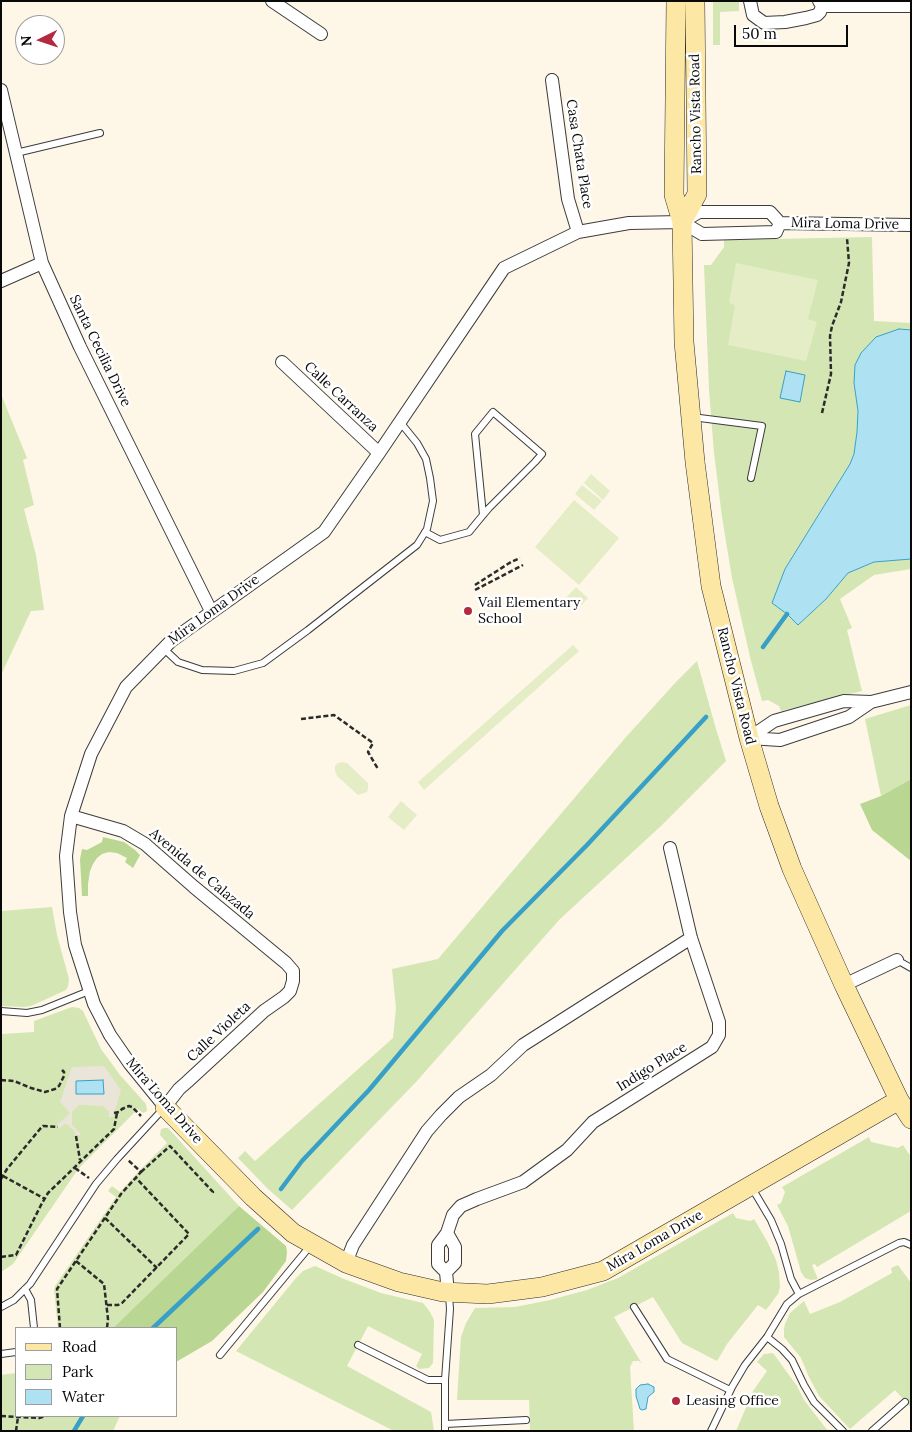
<!DOCTYPE html>
<html>
<head>
<meta charset="utf-8">
<style>
	body { margin:0 }
	#map { position:relative; width:912px; height:1432px; overflow:hidden; background:#fef7e7; font-family:Lora,serif }
	canvas { display:block }
	.frame { position:absolute; inset:0; border:2px solid #090909; pointer-events:none }
	.legend { position:absolute; left:15px; top:1327px; width:162px; height:90px; box-sizing:border-box; background:#fff; border:1px solid #9d9d9d; margin:0; padding:6px 9px; list-style:none; font-size:15px; color:#090909 }
	.legend li { display:flex; align-items:center; gap:10px; height:25px }
	.legend b { width:25px; border:1px solid #9d9d9d }
	.north { position:absolute; left:15px; top:15px; width:50px; height:50px; box-sizing:border-box; background:#fff; border:1px solid #9d9d9d; border-radius:50%; rotate:266deg; font-size:14px; font-weight:700; line-height:20px; text-align:center; color:#090909 }
	.north::after { content:''; display:block; margin:auto; width:18px; height:22px; background:#b22940; clip-path:polygon(50% 0,100% 100%,50% 72%,0 100%) }
	.scale { position:absolute; left:734px; top:25px; width:114px; height:22px; box-sizing:border-box; border:2px solid #090909; border-top:0; padding-left:6px; font-size:15px; line-height:18px; white-space:nowrap; color:#090909; -webkit-text-stroke:4px #fff; paint-order:stroke }
</style>
</head>
<body>
<div id="map">
<canvas width="912" height="1432"></canvas>
<div class="frame"></div>
<ul class="legend">
<li><b style="height:6px;background:#fce7a4"></b>Road</li>
<li><b style="height:14px;background:#d4e6b3"></b>Park</li>
<li><b style="height:14px;background:#aee2f3"></b>Water</li>
</ul>
<div class="north">N</div>
<div class="scale">50 m</div>
</div>
<script>
const ctx = document.querySelector('canvas').getContext('2d');
ctx.lineJoin = 'round';
function paint(path, color) { ctx.fillStyle = color; ctx.fill(path, 'evenodd'); }
const toPath = rows => new Path2D(rows.map(r => 'M' + r).join(''));
function stroke(path, color, width, dash) { ctx.strokeStyle = color; ctx.lineWidth = width; ctx.lineCap = dash ? 'butt' : 'round'; ctx.setLineDash(dash || []); ctx.stroke(path); }
function label(font, color, halo, rows, align = 'center') {
  ctx.font = font + ' Lora,serif'; ctx.lineWidth = 5; ctx.setLineDash([]); ctx.textBaseline = 'middle'; ctx.strokeStyle = halo; ctx.fillStyle = color; for (const [text, x, y, turn = 0] of rows) {
    ctx.save(); ctx.translate(x, y); ctx.rotate((+turn || 0) * Math.PI / 180); ctx.textAlign = isNaN(turn) ? turn : align; if (halo) ctx.strokeText(text, 0, 0); ctx.fillText(text, 0, 0); ctx.restore();
  }
}
paint(toPath([
	[713,1,739,1,739,11,720,12,720,45,713,45],
	[872,237,874,321,911,323,911,330,899,329,854,383,858,411,857,432,854,453,850,464,785,569,772,603,787,614,798,625,826,599,848,573,874,562,911,559,911,569,874,575,840,599,852,628,847,630,862,691,781,711,779,706,768,700,762,701,751,661,732,578,722,517,714,453,709,390,704,265,711,265,724,247,724,240],
	[1,394,27,458,23,460,34,505,24,509,36,555,44,610,31,611,1,675],
	[697,661,716,729,726,761,662,825,560,919,416,1082,292,1210,267,1188,238,1158,245,1151,255,1161,393,1038,396,1008,392,969,438,959,626,737,676,682],
	[911,705,911,779,881,796,865,719],
	[52,907,57,935,69,979,68,986,66,990,31,1006,24,1007,2,1006,1,911],
	[72,1007,79,1008,83,1011,101,1049,120,1075,146,1104,147,1111,143,1113,138,1109,82,1165,74,1175,13,1264,1,1272,1,1034,34,1032,34,1021],
	[164,1128,168,1128,239,1206,113,1328,58,1328,54,1290,55,1286,116,1197,108,1191,112,1186,120,1192,138,1172,167,1143,160,1135,161,1129],
	[869,1137,871,1142,898,1148,903,1145,911,1157,911,1211,817,1267,815,1264,812,1265,818,1279,811,1280,805,1278,801,1272,788,1226,777,1205,781,1203,785,1192,782,1187],
	[733,1213,736,1218,750,1221,754,1219,767,1241,776,1260,779,1272,780,1287,778,1294,766,1310,758,1305,727,1344,717,1361,682,1343,653,1297,614,1317,642,1364,639,1361,633,1361,630,1367,634,1431,530,1431,529,1400,457,1400,461,1337,466,1323,475,1308,515,1307,550,1300,587,1290,618,1278],
	[898,1265,911,1283,911,1408,895,1390,850,1429,819,1396,809,1377,801,1358,784,1337,784,1329,785,1324,790,1313,804,1301,810,1314,840,1302,892,1273,891,1268],
	[315,1266,344,1279,381,1293,423,1303,430,1312,434,1320,433,1363,429,1368,419,1369,416,1366,422,1354,368,1326,347,1366,431,1412,434,1431,394,1431,236,1351,296,1278,303,1271],
	[773,1353,797,1386,804,1400,828,1431,736,1431,753,1391,767,1371,757,1362,764,1354],
	[16,1373,16,1416,120,1416,113,1431,1,1431,1,1375]
]), '#d4e6b3');
paint(toPath([
	[911,779,911,861,872,830,860,804,881,796],
	[103,837,124,842,135,850,140,855,133,868,125,862,127,858,117,853,109,852,102,854,97,858,93,864,90,871,88,884,88,896,82,896,80,859,82,849,87,850,102,842],
	[239,1206,286,1246,287,1252,286,1261,263,1292,212,1341,176,1362,176,1328,113,1328]
]), '#b9d693');
paint(toPath([
	[736,263,818,280,808,319,817,322,806,361,728,345,735,305,729,303],
	[591,474,610,491,603,500,584,483],
	[582,485,602,501,594,510,575,494],
	[574,500,619,538,579,585,535,547],
	[576,587,588,598,577,610,565,599],
	[573,645,579,651,424,790,418,782],
	[342,762,347,763,368,783,368,789,367,792,358,795,337,776,335,771,335,766,338,763],
	[401,801,417,815,404,830,388,817]
]), '#e4edc5');
paint(toPath([
	[104,1066,121,1090,113,1117,109,1117,109,1112,103,1106,79,1105,72,1112,72,1125,80,1133,80,1135,75,1136,75,1132,67,1124,65,1124,59,1129,57,1125,70,1113,60,1102,72,1067]
]), '#ebe4d8');
const water = toPath([
	[899,329,911,330,911,559,874,562,848,573,826,599,798,625,787,614,772,603,785,569,850,464,854,454,857,432,858,411,854,383,855,365,861,353,876,337,899,329],
	[786,371,805,375,800,402,780,398,786,371],
	[103,1080,104,1094,76,1094,76,1081,103,1080],
	[648,1384,654,1387,654,1392,648,1397,646,1409,642,1410,640,1409,636,1396,636,1389,640,1385,648,1384]
]);
paint(water, '#aee2f3');
stroke(water, '#38a0c7', 1);
stroke(toPath([
	[763,647,787,614],
	[281,1189,302,1161,369,1090,502,931,587,845,706,717],
	[153,1328,258,1229],
	[74,1431,83,1416]
]), '#38a0c7', 4.5);
const lane = toPath([
	[16,153,100,133],
	[692,417,762,426,751,478],
	[425,532,440,540,469,532,483,515,489,508,535,462,542,454,493,412,475,434,483,515],
	[163,648,178,662,202,670,234,671,263,663,308,630,417,545,427,529,433,501,430,478,426,459,417,443,400,422],
	[897,960,911,968],
	[1,1011,27,1013,42,1010,89,991],
	[752,1188,771,1220,781,1244,791,1279,799,1294],
	[25,1289,31,1300,34,1328],
	[1,1307,14,1300,30,1284,96,1184,117,1159,164,1108],
	[634,1307,667,1359,730,1390],
	[767,1337,782,1349,792,1360,804,1385,814,1402,843,1431],
	[358,1345,428,1380,445,1380],
	[1,1354,16,1352],
	[220,1355,311,1245],
	[445,1424,526,1420],
	[445,1431,445,1380,450,1309,449,1295],
	[711,1431,732,1387,745,1365,767,1337,787,1304,799,1294,899,1243,904,1242,911,1245],
	[872,1431,905,1402]
]);
const street = toPath([
	[272,1,321,34],
	[750,1,753,15,764,23,785,22,806,18,817,15,820,12,822,6,819,1],
	[822,6,911,6],
	[552,80,568,199,578,232],
	[1,90,42,263,80,347,211,611],
	[682,222,702,234,776,232,780,223],
	[1,281,42,263],
	[282,362,379,453],
	[749,738,774,721,844,701,871,702,911,692],
	[749,738,780,740,849,717,871,702],
	[71,816,123,831,145,844,194,887,286,963,293,971,293,981,290,991,284,997,264,1011,187,1082,179,1089,165,1107,130,1064,110,1035,94,1004,75,945,70,912,66,856,71,816,91,754,126,687,171,641,324,532,379,453,504,268,578,232,629,223,682,222,699,212,770,212,780,223,911,225],
	[844,985,897,960],
	[346,1263,353,1245,427,1131,441,1115,459,1097,491,1075,523,1045,691,938],
	[446,1272,455,1263,455,1247,447,1233],
	[448,1293,446,1272,438,1264,438,1245,447,1233,453,1215,461,1206,477,1199,523,1182,567,1150,593,1122,712,1047,719,1035,719,1022,691,938,670,848]
]);
const secondary = toPath([
	[676,1,674,195,682,222,684,342,695,462,711,586,749,738,769,806,792,869,844,985,899,1100,911,1119],
	[682,222,697,194,695,1],
	[165,1107,253,1197,293,1233,346,1263,399,1282,443,1292,488,1294,542,1287,603,1271,899,1100]
]);
stroke(lane, '#3c3c3c', 8);
stroke(street, '#3c3c3c', 14);
stroke(secondary, '#2b2b2b', 20);
stroke(toPath([
	[822,413,831,374,830,336,832,326,841,302,849,263,847,238],
	[475,585,511,562,520,558],
	[475,590,523,565],
	[301,719,334,715,373,743,368,752,378,769],
	[1,1080,14,1081,31,1088,45,1092,55,1089,59,1086,64,1076,64,1072,62,1070],
	[114,1113,119,1112,122,1109,129,1106,132,1107,141,1116],
	[76,1136,80,1160],
	[75,1168,89,1178],
	[141,1172,170,1146,213,1192,211,1194],
	[3,1176,45,1199],
	[1,1179,7,1169,40,1129,43,1126,58,1127],
	[105,1218,157,1268],
	[1,1257,16,1255,41,1205,48,1193,114,1129,117,1113],
	[76,1261,104,1284,108,1319,107,1328],
	[107,1305,118,1305,122,1303,189,1234,136,1178],
	[60,1328,57,1289,121,1194,141,1172,128,1160],
	[1,1416,39,1418,46,1416],
	[16,1431,18,1417]
]), '#2b2b2b', 2.5, [5, 2.5]);
stroke(lane, '#fff', 6);
stroke(street, '#fff', 12);
stroke(secondary, '#fce7a4', 19);
for (const [x, y, r, color] of [
	[468,611,5,"#b22940"],
	[676,1401,5,"#b22940"]
]) { const dot = new Path2D(); dot.arc(x, y, r, 0, 2 * Math.PI); ctx.fillStyle = color; ctx.fill(dot); stroke(dot, '#fff', 2); }
label('14px', '#090909', '#fff', [
	["Rancho Vista Road",696,114,-91],
	["Casa Chata Place",579,154,81],
	["Mira Loma Drive",845,224,1],
	["Santa Cecilia Drive",100,351,64],
	["Calle Carranza",341,397,43],
	["Mira Loma Drive",214,610,-36],
	["Rancho Vista Road",736,686,76],
	["Avenida de Calazada",202,874,40],
	["Calle Violeta",219,1032,-43],
	["Indigo Place",652,1067,-32],
	["Mira Loma Drive",164,1101,49],
	["Mira Loma Drive",655,1241,-30]
]);
label('14px', '#090909', '#fff', [
	["Vail Elementary",478,603],
	["School",478,619],
	["Leasing Office",686,1401]
], 'left');
</script>
</body>
</html>
